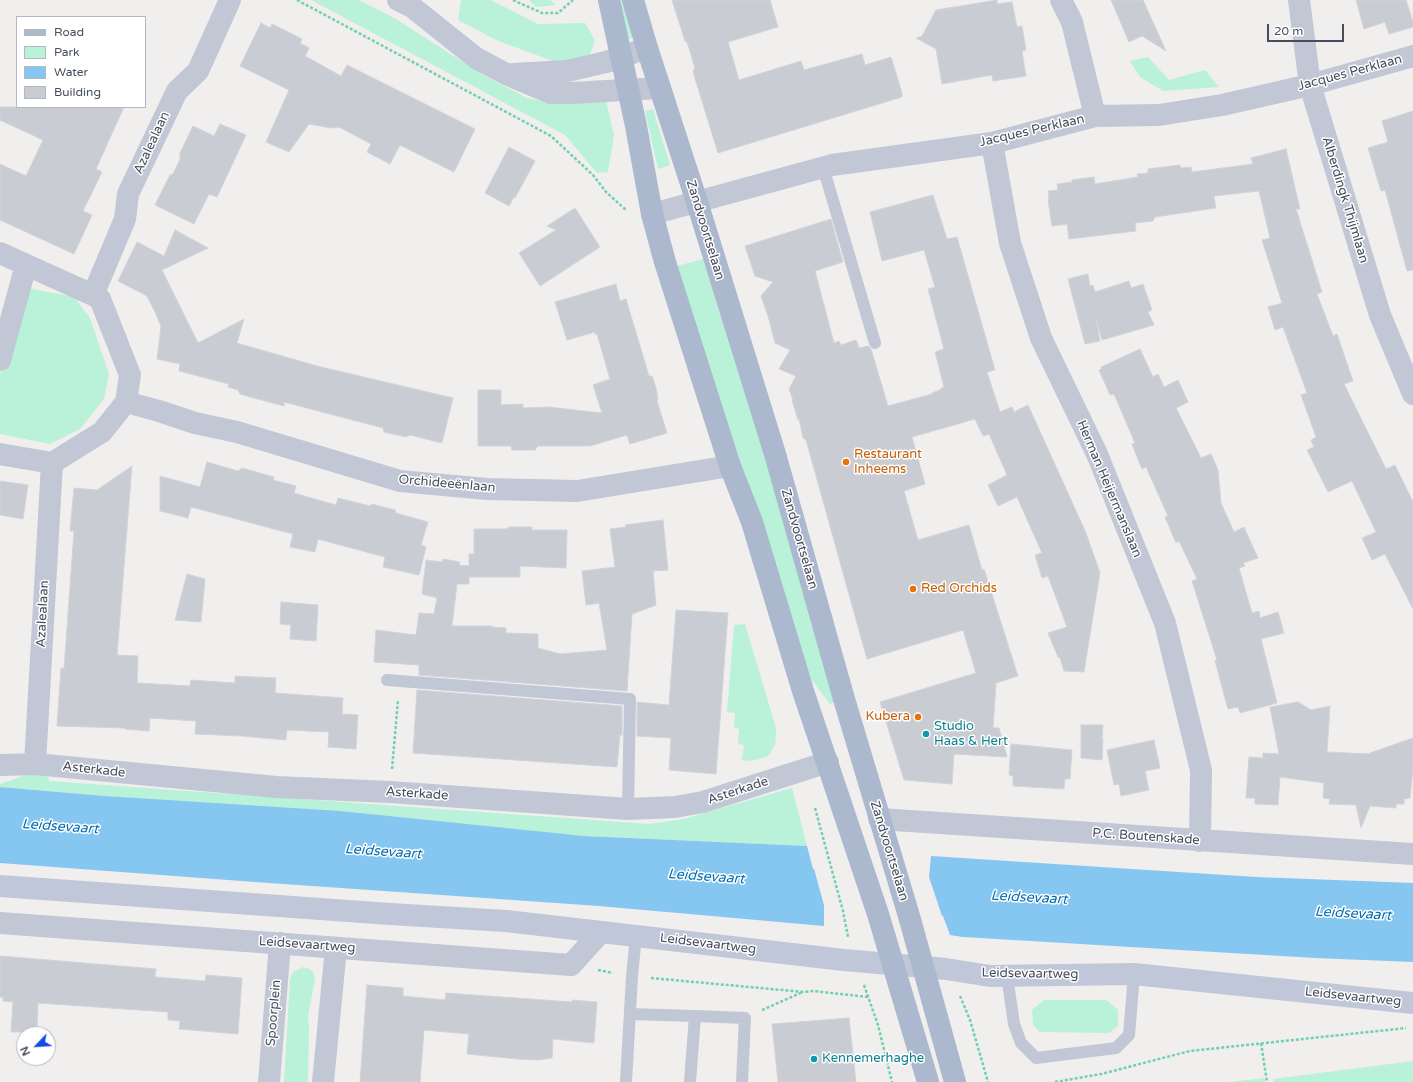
<!DOCTYPE html>
<html>
<head>
<meta charset="utf-8">
<style>
	body { margin:0 }
	#map { position:relative; width:1413px; height:1082px; overflow:hidden; background:#f1eeee; font-family:"Varela Round",sans-serif }
	canvas { display:block }
	.legend { position:absolute; left:16px; top:16px; width:130px; height:92px; box-sizing:border-box; background:#fff; border:1px solid #b5b8be; margin:0; padding:5px 7px; list-style:none; font-size:12px; color:#454e5c }
	.legend li { display:flex; align-items:center; gap:8px; height:20px }
	.legend b { width:20px; border:1px solid #b5b8be }
	.north { position:absolute; left:16px; top:1026px; width:40px; height:40px; box-sizing:border-box; background:#fff; border:1px solid #b5b8be; border-radius:50%; rotate:245deg; font-size:11px; font-weight:700; line-height:16px; text-align:center; color:#454e5c }
	.north::after { content:''; display:block; margin:auto; width:14px; height:18px; background:#114ae8; clip-path:polygon(50% 0,100% 100%,50% 72%,0 100%) }
	.scale { position:absolute; left:1267px; top:24px; width:77px; height:18px; box-sizing:border-box; border:2px solid #454e5c; border-top:0; padding-left:5px; font-size:12px; line-height:14px; white-space:nowrap; color:#454e5c; -webkit-text-stroke:3px #fff; paint-order:stroke }
</style>
</head>
<body>
<div id="map">
<canvas width="1413" height="1082"></canvas>
<ul class="legend">
<li><b style="height:5px;background:#acb8ce"></b>Road</li>
<li><b style="height:11px;background:#baf1d9"></b>Park</li>
<li><b style="height:11px;background:#85c7f0"></b>Water</li>
<li><b style="height:11px;background:#caccd4"></b>Building</li>
</ul>
<div class="north">N</div>
<div class="scale">20 m</div>
</div>
<script>
const ctx = document.querySelector('canvas').getContext('2d');
ctx.lineJoin = 'round';
function paint(path, color) { ctx.fillStyle = color; ctx.fill(path, 'evenodd'); }
const toPath = rows => new Path2D(rows.map(r => 'M' + r).join(''));
function stroke(path, color, width, dash) { ctx.strokeStyle = color; ctx.lineWidth = width; ctx.lineCap = dash ? 'butt' : 'round'; ctx.setLineDash(dash || []); ctx.stroke(path); }
function label(font, color, halo, rows, align = 'center') {
  ctx.font = font + ' "Varela Round",sans-serif'; ctx.lineWidth = 3; ctx.setLineDash([]); ctx.textBaseline = 'middle'; ctx.strokeStyle = halo; ctx.fillStyle = color; for (const [text, x, y, turn = 0] of rows) {
    ctx.save(); ctx.translate(x, y); ctx.rotate((+turn || 0) * Math.PI / 180); ctx.textAlign = isNaN(turn) ? turn : align; if (halo) ctx.strokeText(text, 0, 0); ctx.fillText(text, 0, 0); ctx.restore();
  }
}
paint(toPath([
	[311,0,359,0,396,19,485,76,527,98,554,103,606,101,614,135,608,172,597,173,565,135],
	[461,0,491,0,538,24,585,23,595,41,588,59,558,63,496,40,458,20],
	[529,0,550,0,556,5,536,7],
	[616,0,625,0,636,37,625,40],
	[1148,57,1169,80,1205,70,1219,87,1163,91,1140,77,1130,61],
	[653,109,670,165,658,169,645,111],
	[707,258,836,702,830,704,808,675,729,447,677,266],
	[28,288,74,297,90,318,109,374,104,399,80,429,50,444,0,434,0,375,8,346],
	[745,624,776,728,776,734,775,745,768,756,756,760,749,761,742,760,744,745,738,744,739,729,734,728,735,713,727,712,734,625],
	[31,773,48,773,49,781,649,824,684,819,792,788,807,846,584,836,0,787,0,784],
	[303,967,310,969,313,972,315,979,308,1016,309,1027,308,1082,284,1082,290,979,293,972],
	[1044,1000,1106,1000,1118,1010,1118,1026,1109,1033,1040,1032,1033,1025,1032,1010],
	[1413,1061,1413,1082,1274,1082,1273,1079],
	[1264,1078,1265,1082,1230,1082]
]), '#baf1d9');
paint(toPath([
	[0,787,105,796,340,811,584,836,807,846,813,869,929,877,931,856,1256,877,1413,883,1413,962,1315,958,963,937,950,935,943,916,824,907,824,926,599,906,255,882,0,863]
]), '#85c7f0');
paint(toPath([
	[813,865,815,867,927,875,928,874,943,919,825,909]
]), '#f1eeee');
const building = toPath([
	[672,0,770,0,778,27,728,42,739,80,801,61,804,70,862,54,865,65,891,57,902,93,902,97,718,153,697,85,693,71,695,68,687,42,685,41,672,0],
	[997,0,997,4,1012,2,1017,27,1022,26,1026,50,1022,51,1026,76,993,81,992,75,942,84,936,49,916,38,922,36,936,10,997,0],
	[1111,0,1143,0,1166,51,1142,36,1129,42,1111,0],
	[1356,0,1406,0,1413,22,1413,27,1389,34,1385,22,1364,29,1356,0],
	[261,23,270,28,272,24,302,39,300,43,309,48,305,56,341,76,347,65,475,129,454,172,400,145,390,164,367,152,371,144,339,127,331,128,309,124,289,152,266,142,289,90,240,66,261,23],
	[0,107,124,107,96,169,102,172,83,211,92,215,74,254,0,220,0,164,26,176,43,140,0,120,0,107],
	[1413,111,1413,270,1407,271,1385,190,1381,191,1368,148,1388,142,1382,121,1413,111],
	[220,124,246,135,217,197,209,194,194,224,155,205,170,175,173,174,180,159,180,153,193,126,214,136,220,124],
	[509,147,535,161,515,198,514,197,509,206,485,193,509,147],
	[1286,149,1300,209,1296,209,1322,292,1317,294,1333,336,1337,334,1353,381,1344,384,1386,469,1395,465,1413,502,1413,609,1385,554,1372,560,1362,538,1376,532,1352,481,1328,492,1307,450,1314,447,1311,440,1316,437,1301,395,1307,393,1283,327,1275,330,1268,307,1282,303,1262,240,1270,238,1259,191,1214,196,1216,208,1155,217,1153,221,1135,223,1136,231,1069,239,1067,224,1052,226,1048,200,1049,200,1048,191,1058,190,1057,184,1072,182,1072,180,1094,177,1095,184,1138,177,1137,174,1148,173,1148,169,1180,165,1181,168,1191,167,1192,172,1253,164,1251,158,1286,149],
	[933,195,947,239,957,237,995,370,987,372,1000,412,1012,407,1014,412,1028,405,1086,533,1100,573,1084,672,1064,671,1060,658,1058,657,1048,633,1067,627,1048,576,1042,578,1035,555,1042,553,1017,497,998,506,988,485,1007,475,989,434,983,436,975,419,912,437,925,484,904,491,918,540,969,525,982,570,984,569,1018,676,996,683,993,728,999,728,1007,757,954,754,952,784,904,780,880,702,976,673,963,630,867,659,806,440,803,438,799,419,798,420,792,400,793,400,789,389,796,376,779,369,790,350,775,343,768,316,761,296,773,282,755,276,745,246,831,219,843,262,815,271,834,343,839,341,841,345,856,340,859,348,868,346,871,349,888,406,932,394,932,393,940,390,940,389,944,387,935,352,944,349,928,289,935,287,924,250,882,261,870,212,933,195],
	[575,208,600,247,540,286,519,253,556,230,547,226,575,208],
	[175,230,208,248,162,270,198,343,244,319,237,343,317,366,453,398,442,443,410,435,406,437,384,432,383,428,284,402,284,406,250,397,240,394,238,390,228,387,229,384,179,371,180,364,157,359,161,326,155,312,147,296,118,281,137,242,164,256,175,230],
	[1088,274,1090,286,1093,285,1095,292,1129,281,1131,288,1143,284,1152,310,1148,312,1154,325,1102,340,1096,318,1100,341,1085,344,1068,279,1088,274],
	[616,284,620,301,626,299,649,376,652,376,656,388,658,399,657,401,667,433,630,444,627,435,590,446,538,446,535,450,512,450,511,446,478,446,478,390,501,390,501,405,523,404,523,408,548,407,602,413,593,385,610,379,597,334,595,335,595,332,567,340,555,302,616,284],
	[1140,349,1153,377,1158,374,1164,387,1178,380,1188,402,1176,408,1201,458,1211,454,1218,470,1221,503,1234,532,1244,527,1258,558,1243,563,1245,566,1239,568,1252,613,1259,611,1260,618,1278,612,1284,633,1261,639,1277,703,1240,713,1238,707,1228,709,1215,661,1217,660,1192,581,1197,579,1179,541,1176,543,1165,517,1168,516,1146,467,1142,469,1132,444,1135,443,1114,394,1110,395,1099,370,1102,368,1101,367,1140,349],
	[207,462,238,471,242,468,274,477,273,480,296,486,294,493,336,505,338,498,370,506,372,504,395,510,396,513,428,522,421,545,426,547,419,575,383,567,385,557,318,539,315,552,290,547,293,534,191,507,188,518,160,511,160,476,200,487,207,462],
	[132,466,117,655,138,656,137,683,190,686,191,680,235,683,235,676,276,678,275,693,343,698,342,714,358,715,356,749,328,747,329,732,287,730,286,740,241,736,195,734,196,721,150,718,149,731,125,729,125,728,57,726,61,668,64,669,74,531,70,531,74,488,97,490,132,466],
	[0,481,28,485,23,519,0,515,0,481],
	[663,520,668,570,653,571,656,605,632,614,627,691,419,675,419,665,374,662,376,630,416,635,419,613,434,614,437,598,422,594,426,560,442,562,443,559,460,562,459,565,469,566,469,554,474,554,474,529,507,529,509,527,532,527,532,530,567,530,566,568,520,566,520,577,469,577,469,584,457,584,452,626,492,626,492,627,506,628,506,633,538,634,538,648,560,654,607,650,599,603,586,605,582,571,615,567,610,529,626,527,625,525,663,520],
	[187,574,205,579,201,622,175,620,187,574],
	[281,602,318,605,316,641,290,639,291,625,280,624,281,602],
	[676,610,728,613,716,774,669,770,671,738,637,736,637,702,669,705,676,610],
	[417,690,622,706,622,735,620,735,617,767,413,753,417,690],
	[1298,702,1311,710,1330,706,1327,752,1370,754,1370,753,1413,738,1413,768,1410,798,1404,799,1404,804,1396,804,1396,808,1370,806,1361,828,1356,805,1329,804,1330,799,1323,798,1324,783,1280,777,1278,805,1255,804,1255,798,1246,798,1249,757,1263,758,1263,753,1279,754,1270,707,1298,702],
	[1081,725,1103,725,1102,739,1103,739,1102,760,1081,758,1081,725],
	[1154,740,1160,768,1145,771,1149,790,1121,796,1119,784,1114,785,1107,750,1154,740],
	[1011,744,1072,750,1070,779,1065,779,1064,789,1013,786,1013,776,1009,775,1011,744],
	[0,956,156,969,155,977,205,981,206,975,242,978,238,1034,179,1029,180,1021,168,1020,168,1012,38,1003,37,1030,23,1032,11,1032,13,1002,3,1001,3,997,0,997,0,956],
	[367,985,403,988,403,996,445,1000,446,993,572,1002,572,1000,597,1002,594,1043,553,1039,552,1058,538,1060,518,1059,467,1054,469,1034,424,1030,420,1082,360,1082,367,985],
	[849,1018,856,1082,778,1082,772,1024,849,1018]
]);
paint(building, '#caccd4');
stroke(building, '#d2d3da', 1);
stroke(toPath([
	[297,0,551,136,593,175,606,192,626,210],
	[513,0,542,13,558,13,573,0],
	[392,769,398,700],
	[815,808,843,911,848,937],
	[598,970,613,973],
	[651,978,804,992,813,991,868,997],
	[864,985,878,1025,892,1082],
	[960,996,970,1020,988,1082],
	[762,1010,803,992],
	[1261,1043,1267,1082],
	[1055,1082,1101,1074,1190,1051,1406,1028]
]), '#70d0b1', 2.5, [3, 2]);
stroke(toPath([
	[823,167,875,343],
	[387,680,630,699,628,809],
	[1007,976,1014,1024,1021,1043,1036,1058,1116,1048,1129,1035,1134,974],
	[630,1014,695,1016,690,1082],
	[695,1016,745,1018,742,1082],
	[626,1082,632,976,636,936]
]), '#c1c7d4', 12);
stroke(toPath([
	[398,0,412,7,476,58,506,74,551,93,571,93,660,88],
	[1061,0,1072,22,1095,116],
	[1299,0,1310,85,1380,315,1413,394],
	[513,74,567,71,606,62,647,48],
	[992,143,1010,243,1041,338,1097,454,1165,623,1201,770,1200,841],
	[652,214,832,165,992,143,1095,116,1159,115,1222,105,1310,85,1413,56],
	[0,253,93,295,100,299,130,375,126,402,102,432,52,463,0,454],
	[93,295,125,219,128,194,177,91,198,71,230,0],
	[0,360,26,265],
	[126,402,159,411,195,423,237,432,400,481,487,489,577,491,730,466],
	[35,764,52,463],
	[0,765,35,764,276,787,390,792,628,809,675,807,703,802,828,762],
	[879,819,1413,854],
	[0,923,571,965,600,933],
	[269,1082,280,943],
	[323,1082,336,948]
]), '#c1c7d4', 22);
stroke(toPath([
	[0,886,390,914,506,921,844,960,946,969,990,976,1134,974,1413,1003]
]), '#c0c7d8', 22);
stroke(toPath([
	[609,0,636,126,652,214,665,262,730,466,752,522,803,691,878,914,928,1082],
	[633,0,647,48,697,202,775,454,844,699,909,916,955,1082]
]), '#acb8ce', 22);
for (const [x, y, r, color] of [
	[846,462,4,"#e8710a"],
	[913,589,4,"#e8710a"],
	[918,717,4,"#e8710a"],
	[926,734,4,"#0f9aa8"],
	[814,1059,4,"#0f9aa8"]
]) { const dot = new Path2D(); dot.arc(x, y, r, 0, 2 * Math.PI); ctx.fillStyle = color; ctx.fill(dot); stroke(dot, '#fff', 1.5); }
label('13px', '#454e5c', '#fff', [
	["Jacques Perklaan",1350,73,-15],
	["Jacques Perklaan",1032,131,-13],
	["Azalealaan",152,143,-65],
	["Alberdingk Thijmlaan",1345,200,73],
	["Zandvoortselaan",705,230,73],
	["Orchideeënlaan",447,484,5],
	["Herman Heijermanslaan",1109,489,67],
	["Zandvoortselaan",799,539,74],
	["Azalealaan",43,614,-87],
	["Asterkade",94,770,6],
	["Asterkade",738,791,-18],
	["Asterkade",417,794,4],
	["P.C. Boutenskade",1146,837,4],
	["Zandvoortselaan",889,851,73],
	["Leidsevaartweg",708,944,7],
	["Leidsevaartweg",307,945,4],
	["Leidsevaartweg",1030,974,1],
	["Leidsevaartweg",1353,997,6],
	["Spoorplein",274,1013,-85]
]);
label('13px', '#c56008', '#fff', [
	["Restaurant",854,455],
	["Inheems",854,470],
	["Red Orchids",921,589],
	["Kubera",910,717,"right"]
], 'left');
label('13px', '#0d838f', '#fff', [
	["Studio",934,727],
	["Haas & Hert",934,742],
	["Kennemerhaghe",822,1059]
], 'left');
label('italic 14px', '#066eaf', '#fff', [
	["Leidsevaart",60,827,4],
	["Leidsevaart",383,852,4],
	["Leidsevaart",706,877,4],
	["Leidsevaart",1029,898,3],
	["Leidsevaart",1353,914,3]
]);
</script>
</body>
</html>
